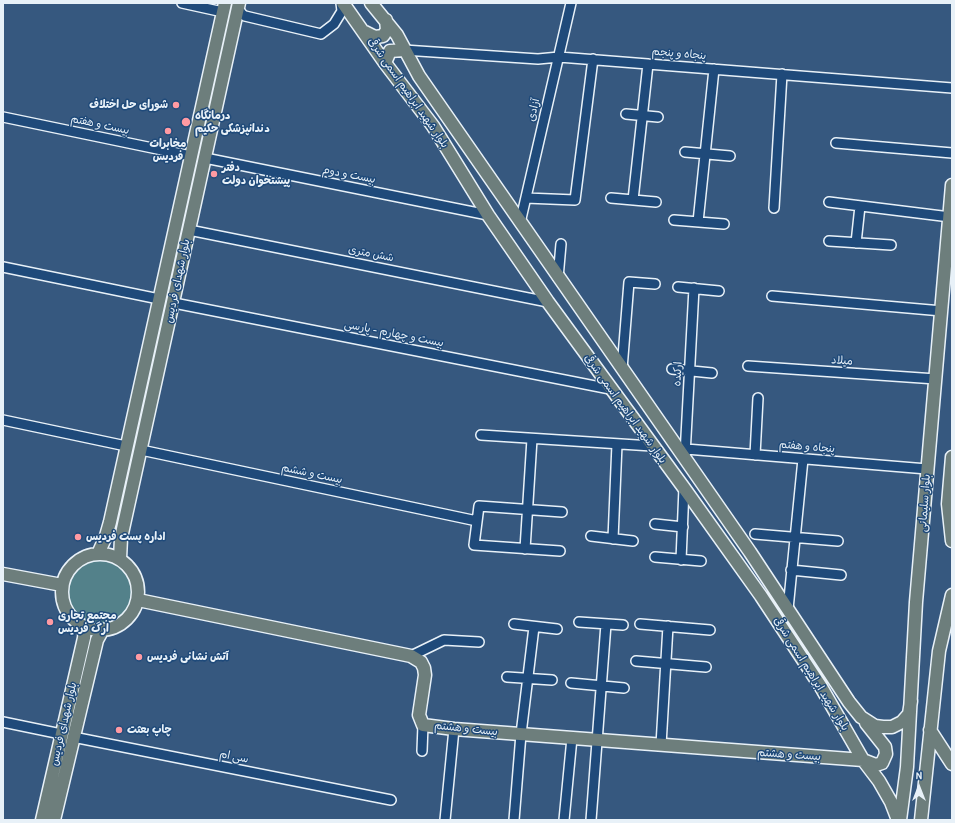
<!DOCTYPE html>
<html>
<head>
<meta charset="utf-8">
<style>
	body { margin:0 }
	#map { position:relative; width:955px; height:823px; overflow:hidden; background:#36587f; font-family:"Patrick Hand",sans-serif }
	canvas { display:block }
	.frame { position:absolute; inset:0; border:4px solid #e8f1f8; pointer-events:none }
	.north { position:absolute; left:899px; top:767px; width:40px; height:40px; -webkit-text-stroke:3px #1f4a7a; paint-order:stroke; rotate:0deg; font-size:11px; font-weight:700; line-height:16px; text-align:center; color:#e8f1f8 }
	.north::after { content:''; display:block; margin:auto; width:14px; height:18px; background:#e8f1f8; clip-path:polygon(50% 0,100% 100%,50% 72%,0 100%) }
</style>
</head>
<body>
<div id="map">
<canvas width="955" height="823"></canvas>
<div class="frame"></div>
<div class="north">N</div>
</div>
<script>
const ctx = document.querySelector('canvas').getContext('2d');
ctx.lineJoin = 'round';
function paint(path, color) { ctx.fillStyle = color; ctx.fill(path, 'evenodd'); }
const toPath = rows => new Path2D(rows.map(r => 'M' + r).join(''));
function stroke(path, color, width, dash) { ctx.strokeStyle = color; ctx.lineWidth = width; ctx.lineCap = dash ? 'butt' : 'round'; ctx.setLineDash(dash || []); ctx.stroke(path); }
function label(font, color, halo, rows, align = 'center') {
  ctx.font = font + ' "Patrick Hand","Playpen Sans Arabic",sans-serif'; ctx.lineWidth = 3; ctx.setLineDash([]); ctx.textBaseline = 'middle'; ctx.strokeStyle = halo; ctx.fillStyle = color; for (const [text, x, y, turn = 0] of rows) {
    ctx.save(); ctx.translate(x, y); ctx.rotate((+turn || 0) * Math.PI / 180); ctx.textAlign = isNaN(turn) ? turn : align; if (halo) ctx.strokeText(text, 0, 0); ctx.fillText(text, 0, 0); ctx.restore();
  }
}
paint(toPath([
	'66 592a34 34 0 1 1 68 0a34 34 0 1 1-68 0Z'
]), '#53818a');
const minor = toPath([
	[182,3,223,12],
	[238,8,242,14,245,16,321,34,334,24,342,11,341,3],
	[404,50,538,59,559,57,952,88],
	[626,114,658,117],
	[3,117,191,156],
	[836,143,952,153],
	[685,152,730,156],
	[205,158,488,215],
	[526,198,575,200,593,59],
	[611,198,656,202],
	[633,200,648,64],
	[829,202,950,217],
	[774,208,782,74],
	[674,220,724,224],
	[698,222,714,69],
	[520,223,571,3],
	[189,230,548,302],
	[829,241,891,245],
	[856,243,860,206],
	[3,267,159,299],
	[558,278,561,244],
	[678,287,719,291],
	[772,296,942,311],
	[174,303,610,389],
	[748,366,936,379],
	[622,369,629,282,655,284],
	[672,369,712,373],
	[3,420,126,446],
	[481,435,652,446],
	[686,449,927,469],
	[141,450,477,521],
	[685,455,694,288],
	[755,455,758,398],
	[655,524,683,527],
	[755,534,838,541],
	[591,536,633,541],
	[613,539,617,444],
	[525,549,532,439],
	[560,551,474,545,479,506,562,512],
	[655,557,701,561],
	[681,560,684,488],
	[791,570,841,575],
	[788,609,803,459],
	[579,622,623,625],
	[514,624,557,629],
	[640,624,710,630],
	[411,656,444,640,479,642],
	[636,661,706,667],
	[507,677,552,680],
	[571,683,624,688],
	[3,722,61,734],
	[73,737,391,800],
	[661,745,668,626],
	[422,751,423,725],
	[445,820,454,729],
	[514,820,521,734,534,627],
	[564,820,572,738],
	[591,820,606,624]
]);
const major = toPath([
	[343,3,385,63,433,126,488,215,548,302,684,488,761,596,821,687,863,760,879,781,891,802,898,820],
	[371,3,397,35,419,76,750,552,849,702,861,717,875,726,883,727,892,727,902,722,909,714,911,701],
	[365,32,375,37,383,36,387,30,386,20],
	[385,63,390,51,404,50],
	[952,457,948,504,952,541],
	'62 592a38 38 0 1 1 76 0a38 38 0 1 1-76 0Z',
	[98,554,106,536,110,522,225,3],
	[120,559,121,538,239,3],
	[3,574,62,585],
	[138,600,411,656,421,662,424,668,425,675,419,715,423,725,454,729,863,760,876,765,882,763,886,754,885,747,866,723],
	[930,730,952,764],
	[42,820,84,638,85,627],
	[54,820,97,640,102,631],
	[900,820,907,767,916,602,952,185],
	[921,820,939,651,952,595]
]);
stroke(minor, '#e8f1f8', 12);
stroke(major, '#e8f1f8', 15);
stroke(minor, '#1f4a7a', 9);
stroke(major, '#6d7e7c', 12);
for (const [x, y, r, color] of [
	[176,105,4,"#ff9aa2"],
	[186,122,5,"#ff9aa2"],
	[168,131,4,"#ff9aa2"],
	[214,174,4,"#ff9aa2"],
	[78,537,4,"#ff9aa2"],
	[50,622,4,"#ff9aa2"],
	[139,657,4,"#ff9aa2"],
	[119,730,4,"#ff9aa2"]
]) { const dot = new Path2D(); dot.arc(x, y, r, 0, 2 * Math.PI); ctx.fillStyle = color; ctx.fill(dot); stroke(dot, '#1f4a7a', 1.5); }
label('11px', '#e8f1f8', '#1f4a7a', [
	["پنجاه و پنجم",679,54,5],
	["بلوار شهید ابراهیم اسمی شرقی",408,93,55],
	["آزادی",534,110,-77],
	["بیست و هفتم",100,125,12],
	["بیست و دوم",349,175,11],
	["شش متری",371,254,11],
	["بلوار شهدای فردیس",178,281,-78],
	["بیست و چهارم - پارسی",394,334,11],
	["میلاد",842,361,4],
	["ارکیده",678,374,-87],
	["بلوار شهید ابراهیم اسمی شرقی",625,409,54],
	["پنجاه و هفتم",807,447,5],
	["بیست و ششم",312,474,12],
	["بلوار سلیمانی",925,503,-86],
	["بلوار شهید ابراهیم اسمی شرقی",811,674,58],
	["بلوار شهدای فردیس",64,724,-77],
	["بیست و هشتم",466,729,6],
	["بیست و هشتم",789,755,4],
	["سی ام",234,757,11]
]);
label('bold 11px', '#e8f1f8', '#1f4a7a', [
	["شورای حل اختلاف",168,105,"right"],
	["درمانگاه",195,116],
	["دندانپزشکی حکیم",195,129],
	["مخابرات",168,144,"center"],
	["فردیس",168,157,"center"],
	["دفتر",222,168],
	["پیشتخوان دولت",222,181],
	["اداره پست فردیس",86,537],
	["مجتمع تجاری",58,616],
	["ارگ فردیس",58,629],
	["آتش نشانی فردیس",147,657],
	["چاپ بعثت",127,730]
], 'left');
</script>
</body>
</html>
